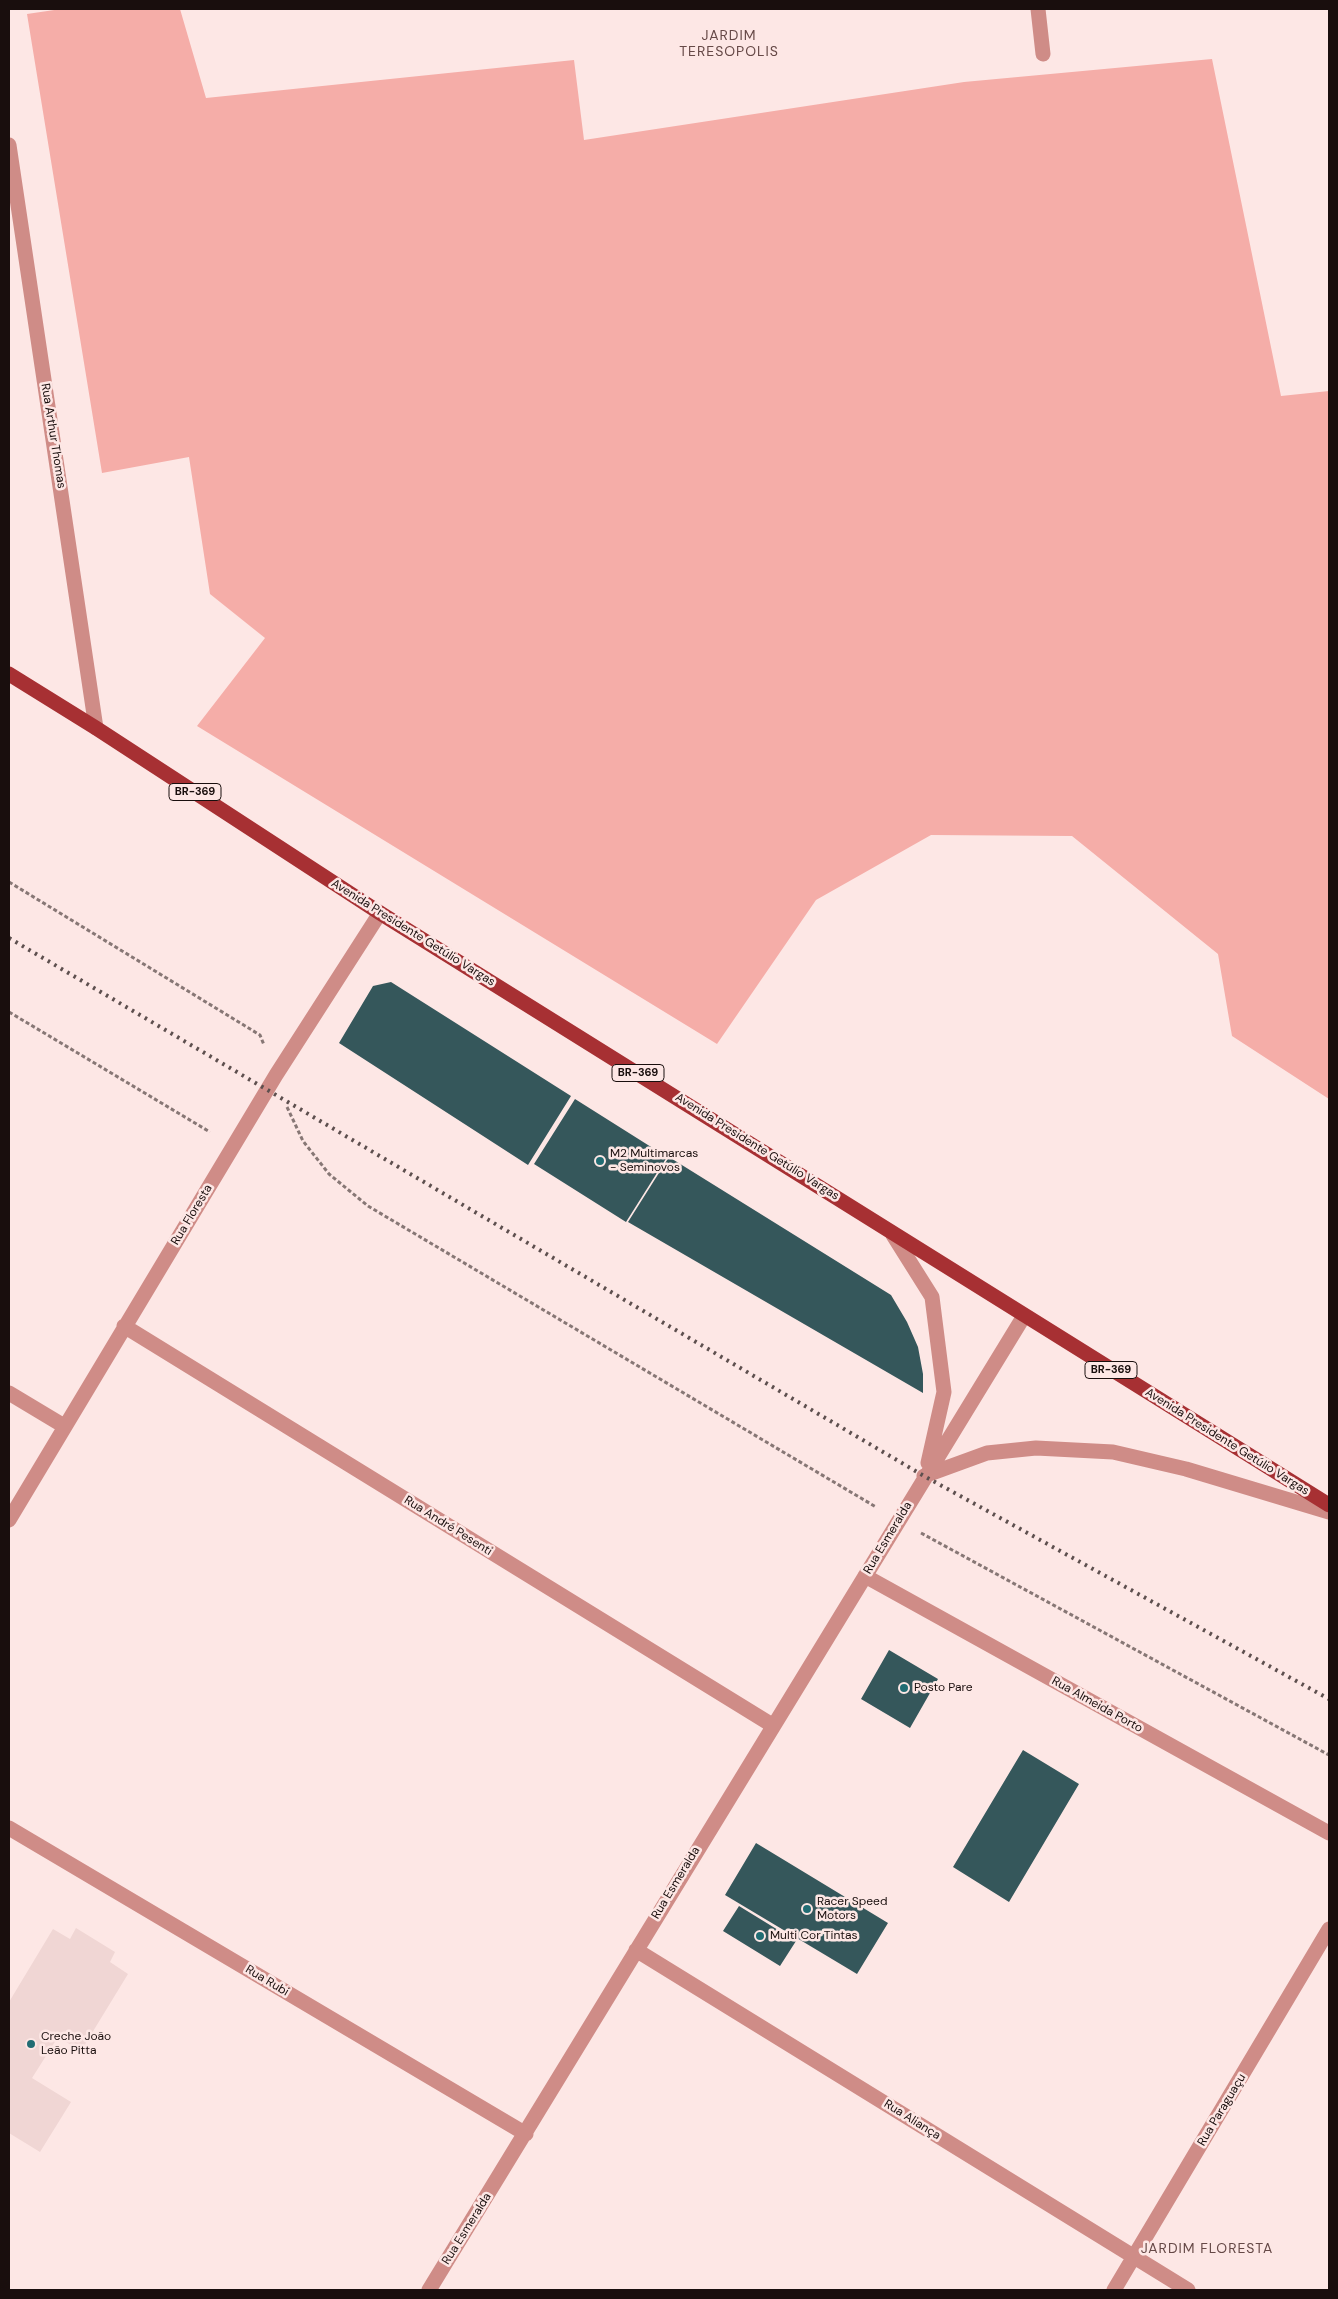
<!DOCTYPE html>
<html>
<head>
<meta charset="utf-8">
<style>
	body { margin:0 }
	#map { position:relative; width:1338px; height:2299px; overflow:hidden; background:#fde7e5; font-family:"DM Sans",sans-serif }
	canvas { display:block }
	.frame { position:absolute; inset:0; border:10px solid #190e0d; pointer-events:none }
</style>
</head>
<body>
<div id="map">
<canvas width="1338" height="2299"></canvas>
<div class="frame"></div>
</div>
<script>
const ctx = document.querySelector('canvas').getContext('2d');
ctx.lineJoin = 'round';
function paint(path, color) { ctx.fillStyle = color; ctx.fill(path, 'evenodd'); }
const toPath = rows => new Path2D(rows.map(r => 'M' + r).join(''));
function stroke(path, color, width, dash) { ctx.strokeStyle = color; ctx.lineWidth = width; ctx.lineCap = dash ? 'butt' : 'round'; ctx.setLineDash(dash || []); ctx.stroke(path); }
function label(font, color, halo, rows, align = 'center') {
  ctx.font = font + ' "DM Sans",sans-serif'; ctx.lineWidth = 5; ctx.setLineDash([]); ctx.textBaseline = 'middle'; ctx.strokeStyle = halo; ctx.fillStyle = color; for (const [text, x, y, turn = 0] of rows) {
    ctx.save(); ctx.translate(x, y); ctx.rotate((+turn || 0) * Math.PI / 180); ctx.textAlign = isNaN(turn) ? turn : align; if (halo) ctx.strokeText(text, 0, 0); ctx.fillText(text, 0, 0); ctx.restore();
  }
}
paint(toPath([
	[76,1928,115,1952,110,1962,128,1974,81,2051,58,2037,32,2078,71,2102,40,2152,9,2133,9,2002,53,1929,70,1939]
]), '#f0d6d4');
paint(toPath([
	[61,9,180,9,206,98,574,60,584,140,964,82,1212,59,1281,396,1329,391,1329,1099,1232,1036,1218,954,1072,836,931,835,816,900,717,1044,197,726,265,638,210,594,189,457,102,473,27,14]
]), '#f5ada8');
paint(toPath([
	[391,982,571,1096,528,1165,339,1043,373,986],
	[575,1099,667,1157,626,1222,534,1164],
	[669,1157,891,1295,907,1322,918,1347,923,1374,923,1393,628,1222],
	[889,1650,938,1679,910,1728,861,1699],
	[1023,1750,1079,1784,1009,1902,953,1867],
	[756,1843,888,1923,857,1974,725,1895],
	[739,1906,796,1941,780,1966,723,1931]
]), '#35575b');
stroke(toPath([
	[9,882,260,1035,264,1045],
	[9,1012,210,1132],
	[287,1107,303,1141,329,1174,368,1206,876,1507],
	[921,1533,1329,1755]
]), '#877775', 3, [4, 2.5]);
stroke(toPath([
	[1038,9,1043,54],
	[9,145,96,728],
	[893,1235,932,1297,944,1392,928,1463],
	[124,1326,772,1725],
	[9,1393,64,1426],
	[924,1476,987,1453,1036,1448,1113,1452,1186,1469,1329,1512],
	[9,1520,276,1075,380,913],
	[865,1576,1329,1833],
	[9,1828,526,2134],
	[636,1950,1188,2290],
	[429,2290,1024,1316],
	[1114,2290,1329,1929]
]), '#cf8c87', 15);
stroke(toPath([
	[9,674,96,728,380,913,1329,1505]
]), '#a73033', 15);
stroke(toPath([
	[9,938,924,1476,1329,1699]
]), '#5d4f4e', 4, [2.5, 5]);
for (const [x, y, r, color] of [
	[600,1161,5,"#216c73"],
	[904,1688,5,"#216c73"],
	[807,1909,5,"#216c73"],
	[760,1936,5,"#216c73"],
	[31,2044,5,"#216c73"]
]) { const dot = new Path2D(); dot.arc(x, y, r, 0, 2 * Math.PI); ctx.fillStyle = color; ctx.fill(dot); stroke(dot, '#fde7e5', 2); }
for (const [x, y, w] of [
	[195,792,52],
	[638,1073,52],
	[1111,1370,52]
]) { const box = new Path2D(); box.roundRect(x - w / 2, y - 8.5, w, 17, 4); ctx.fillStyle = '#fde7e5'; ctx.fill(box); stroke(box, '#190e0d', 1); }
label('bold 11px', '#190e0d', null, [
	["BR-369",195,792],
	["BR-369",638,1073],
	["BR-369",1111,1370]
]);
label('12px', '#190e0d', '#fde7e5', [
	["Rua Arthur Thomas",53,436,81],
	["Avenida Presidente Getúlio Vargas",413,933,32],
	["Avenida Presidente Getúlio Vargas",757,1147,32],
	["Rua Floresta",192,1215,-59],
	["Avenida Presidente Getúlio Vargas",1227,1442,32],
	["Rua André Pesenti",448,1526,32],
	["Rua Esmeralda",888,1538,-59],
	["Rua Almeida Porto",1097,1705,29],
	["Rua Esmeralda",676,1883,-59],
	["Rua Rubi",267,1981,31],
	["Rua Paraguaçu",1222,2110,-59],
	["Rua Aliança",912,2120,32],
	["Rua Esmeralda",467,2229,-58]
]);
label('12px', '#190e0d', '#fde7e5', [
	["M2 Multimarcas",610,1154],
	["- Seminovos",610,1168],
	["Posto Pare",914,1688],
	["Racer Speed",817,1902],
	["Motors",817,1916],
	["Multi Cor Tintas",770,1936],
	["Creche João",41,2037],
	["Leão Pitta",41,2051]
], 'left');
ctx.letterSpacing = '1px';
label('14px', '#664947', '#fde7e5', [
	["JARDIM",729,36],
	["TERESOPOLIS",729,52],
	["JARDIM FLORESTA",1207,2249]
]);
ctx.letterSpacing = '0px';
</script>
</body>
</html>
